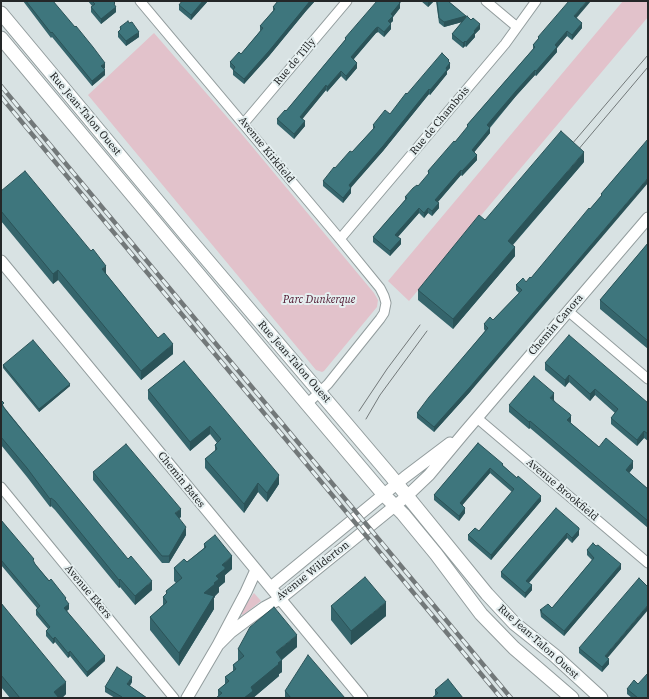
<!DOCTYPE html>
<html>
<head>
<meta charset="utf-8">
<style>
	body { margin:0 }
	#map { position:relative; width:649px; height:699px; overflow:hidden; background:#d8e2e3; font-family:"Source Serif 4",serif }
	canvas { display:block }
	.frame { position:absolute; inset:0; border:2px solid #242728; pointer-events:none }
</style>
</head>
<body>
<div id="map">
<canvas width="649" height="699"></canvas>
<div class="frame"></div>
</div>
<script>
const ctx = document.querySelector('canvas').getContext('2d');
ctx.lineJoin = 'round';
function paint(path, color) { ctx.fillStyle = color; ctx.fill(path, 'evenodd'); }
const toPath = rows => new Path2D(rows.map(r => 'M' + r).join(''));
function stroke(path, color, width, dash) { ctx.strokeStyle = color; ctx.lineWidth = width; ctx.lineCap = dash ? 'butt' : 'round'; ctx.setLineDash(dash || []); ctx.stroke(path); }
function label(font, color, halo, rows, align = 'center') {
  ctx.font = font + ' "Source Serif 4",serif'; ctx.lineWidth = 4; ctx.setLineDash([]); ctx.textBaseline = 'middle'; ctx.strokeStyle = halo; ctx.fillStyle = color; for (const [text, x, y, turn = 0] of rows) {
    ctx.save(); ctx.translate(x, y); ctx.rotate((+turn || 0) * Math.PI / 180); ctx.textAlign = isNaN(turn) ? turn : align; if (halo) ctx.strokeText(text, 0, 0); ctx.fillText(text, 0, 0); ctx.restore();
  }
}
paint(toPath([
	[623,1,648,1,648,17,409,301,388,281],
	[154,33,240,132,374,293,378,300,377,307,324,371,322,372,316,370,88,95],
	[254,593,261,601,243,615,240,613]
]), '#e2c2cb');
const minor = toPath([
	[140,1,340,239,380,288,384,296,386,303,384,313,380,319,328,384,307,404],
	[486,1,517,27],
	[244,123,347,1],
	[340,239,505,44,536,1],
	[568,311,648,379],
	[477,418,648,563],
	[1,487,174,698]
]);
const tertiary = toPath([
	[1,261,362,698],
	[271,587,405,477,450,443],
	[218,645,231,632,247,620,265,607,280,599,407,496,429,475,464,433,648,218],
	[187,698,218,645,246,592,256,570]
]);
const secondary = toPath([
	[1,13,186,235,390,475,487,594,515,624,554,655,601,698],
	[1,38,307,404,384,495,403,514,436,554,481,614,514,648,572,698]
]);
stroke(minor, '#929c9d', 11);
stroke(tertiary, '#929c9d', 13);
stroke(secondary, '#929c9d', 15);
stroke(minor, '#fff', 9);
stroke(tertiary, '#fff', 11);
stroke(secondary, '#fff', 13);
stroke(toPath([
	[566,151,648,55],
	[572,157,648,67],
	[359,411,387,369,420,325],
	[366,419,380,395,427,331]
]), '#727879', 1);
const rail = toPath([
	[1,86,511,698],
	[1,97,501,698]
]);
stroke(rail, '#727879', 4.5);
stroke(rail, '#e5eff0', 3, [9]);
paint(toPath([
	[23,1,53,1,105,68,104,69,105,75,92,86,52,37,51,38],
	[88,1,113,1,116,12,101,24,91,12,91,7,92,6],
	[208,1,191,20,179,10,179,5],
	[278,1,315,1,306,11,269,56,244,84,233,75,233,70,230,67,230,62,241,54,260,31,260,26,273,11,273,7],
	[421,1,434,1,428,7],
	[436,1,448,1,480,29,475,34,475,37,466,47,465,46,463,48,452,39,452,34,462,22,444,27,439,23],
	[400,3,400,8,393,17,393,21,390,23,391,29,384,37,378,32,376,33,354,59,357,68,346,81,341,76,327,92,326,90,302,119,305,126,294,139,277,124,277,119,286,111,345,40,345,38],
	[577,18,582,28,572,40,567,36,557,48,557,52,536,76,535,75,516,96,490,128,490,133,474,152,477,160,462,176,461,175,438,202,439,208,432,216,428,213,424,218,419,213,398,237,401,244,390,256,373,242,373,237,405,200,405,197,418,186,428,175,428,171,455,142,467,128,467,125,533,49,533,45,538,39,538,37],
	[129,23,139,37,126,46,118,37,118,32,120,30,120,27],
	[449,62,450,68,447,71,447,74,430,95,429,94,383,151,351,187,351,193,343,203,323,186,323,181,352,152,373,129,373,125,390,114,407,94],
	[584,162,513,245,515,256,453,329,418,300,418,290,485,220],
	[624,167,470,392,434,432,417,418,417,413,485,331,484,329,484,324,493,320,519,293,516,290,516,285,526,282,531,278,601,196,601,194],
	[1,191,106,274,158,338,173,354,141,380,58,280,53,284,1,221],
	[648,243,648,349,600,309,600,300],
	[184,361,279,484,267,502,258,492,244,513,205,468,205,459,215,451,215,445,217,443,210,434,190,451,148,399,148,390],
	[545,363,648,403,648,441,644,438,637,446,611,424,611,418,615,413,595,395,590,401,569,382,565,387,545,370],
	[3,365,70,386,39,412,3,368],
	[1,400,4,407,152,590,135,605,120,587,119,588,55,510,51,506,50,507,27,477,1,445],
	[554,400,571,423,599,447,633,468,629,473,648,489,648,528,530,428,529,429,509,412,509,405],
	[478,443,517,478,541,501,491,560,468,540,468,535,479,531,512,492,490,473,462,505,465,513,459,521,434,500,434,495],
	[93,472,181,517,179,518,186,535,169,563,162,563,93,480],
	[556,508,579,533,579,535,572,543,567,538,529,583,532,590,525,598,501,577,501,572],
	[1,520,35,564,66,600,69,609,67,611,105,661,87,677,70,656,68,658,55,642,53,644,46,636,46,631,48,629,36,615,36,610,37,608,1,565],
	[204,544,232,569,225,575,225,582,219,587,219,592,215,596,215,597,214,598,214,609,179,666,150,630,150,617,163,605,163,597,166,594,166,591,176,583,174,581,174,568,187,562,204,548],
	[587,550,621,569,564,636,541,617,540,610,552,608,592,560,587,555],
	[1,603,66,694,62,698,10,698,1,687],
	[331,606,386,616,351,645,331,620],
	[297,647,282,660,282,672,279,674,279,676,253,698,218,696,218,690,225,684,225,677,233,671,233,665,238,661,238,649],
	[579,648,608,658,609,664,602,672,579,653],
	[132,682,130,686,147,698,115,698,105,692,105,687],
	[638,684,648,698,632,698,627,694,627,689],
	[435,690,463,698,435,695],
	[285,691,345,698,285,698]
]), '#35656c');
paint(toPath([
	[203,1,208,1,191,20,191,15],
	[310,1,315,1,306,11,269,56,244,84,244,79,306,6],
	[398,1,402,1,400,3,400,8,393,17,393,21,388,26,388,21,391,14],
	[429,1,434,1,428,7,428,2],
	[587,1,591,1,574,21,574,16],
	[116,7,116,12,101,24,101,19],
	[466,16,466,21,444,27,444,22],
	[582,23,582,28,572,40,572,35],
	[391,24,391,29,384,37,384,32],
	[480,24,480,29,475,34,475,37,466,47,466,42,474,31],
	[378,27,378,32,376,33,351,62,351,57,376,28],
	[567,31,567,36,557,48,557,52,536,76,536,71,555,45],
	[139,32,139,37,126,46,126,41],
	[465,41,465,46,463,48,463,43],
	[449,60,449,64,450,63,450,68,447,71,447,74,430,95,430,90,446,68,448,61],
	[105,63,105,68,101,71,101,66],
	[357,63,357,68,346,81,346,76],
	[105,70,105,75,92,86,92,81],
	[535,70,535,75,516,96,487,130,487,125,516,91],
	[341,71,341,76,327,92,327,87],
	[326,85,326,90,300,122,300,117],
	[429,89,429,94,383,151,349,190,349,185],
	[305,121,305,126,294,139,294,134],
	[490,128,490,133,472,155,472,150],
	[584,152,584,162,508,250,508,241],
	[477,155,477,160,462,176,462,171],
	[461,170,461,175,435,205,435,200],
	[648,178,648,183,470,392,434,432,434,427],
	[351,188,351,193,343,203,343,198],
	[439,203,439,208,432,216,432,211],
	[419,208,419,213,395,240,395,235],
	[428,208,428,213,424,218,424,213],
	[401,239,401,244,390,256,390,251],
	[515,247,515,256,453,329,453,319],
	[106,266,106,276,102,269],
	[58,270,58,280,53,284,53,274],
	[173,344,173,354,141,380,141,371],
	[569,375,569,382,565,387,565,380],
	[70,384,70,386,39,412,39,409],
	[595,389,595,395,590,401,590,394],
	[554,393,554,401,550,398],
	[571,416,571,423,567,420],
	[530,421,530,428,529,429,529,422],
	[210,426,210,434,190,451,190,442],
	[644,431,644,438,637,446,637,440],
	[633,461,633,468,626,477,626,470],
	[490,468,490,473,460,508,460,503],
	[279,475,279,484,267,502,267,493],
	[258,483,258,492,244,513,244,504],
	[541,496,541,501,491,560,491,555],
	[51,498,51,506,50,507,50,499],
	[465,508,465,513,459,521,459,516],
	[181,509,181,517,175,521,175,513],
	[186,527,186,535,169,563,169,556],
	[579,528,579,535,572,543,572,538],
	[567,533,567,538,526,586,526,581],
	[232,556,232,569,225,575,225,582,219,587,219,592,215,596,215,597,214,598,214,609,179,666,179,653,204,593,214,583,216,576,222,565],
	[621,564,621,569,564,636,564,631],
	[120,579,120,587,119,588,119,580],
	[152,581,152,590,135,605,135,596],
	[532,585,532,590,525,598,525,593],
	[386,602,386,616,351,645,351,631],
	[69,604,69,609,64,613,64,608],
	[648,605,648,610,605,661,605,656],
	[297,635,297,647,276,664,276,652],
	[55,637,55,642,53,644,53,639],
	[70,651,70,656,68,658,68,653],
	[105,656,105,661,87,677,87,672],
	[609,659,609,664,602,672,602,667],
	[282,660,282,672,279,674,279,676,253,698,244,698,251,687],
	[132,677,132,682,127,689,127,684],
	[66,682,66,694,62,698,54,698,54,692]
]), '#2b5358');
const building = toPath([
	[26,1,53,1,75,27,76,26,93,47,105,63,101,66,105,70,92,81,52,32,51,33,26,1],
	[92,1,113,1,115,3,114,4,116,7,101,19,91,7,95,4,92,1],
	[182,1,203,1,191,15,179,5,182,1],
	[278,1,310,1,306,6,269,51,244,79,233,70,235,67,230,62,239,52,241,54,263,28,260,26,275,9,273,7,278,1],
	[377,1,398,1,400,3,391,14,393,16,388,21,391,24,384,32,378,27,376,28,351,57,357,63,346,76,341,71,327,87,326,85,300,117,305,121,294,134,277,119,285,110,286,111,346,39,345,38,377,1],
	[437,1,448,1,466,16,444,22,439,18,437,1],
	[569,1,587,1,574,16,582,23,572,35,567,31,555,45,557,47,536,71,535,70,516,91,487,125,490,128,472,150,477,155,462,171,461,170,435,200,439,203,432,211,428,208,424,213,419,208,395,235,401,239,390,251,373,237,407,198,405,197,413,188,417,185,418,186,429,173,428,171,454,141,455,142,468,126,467,125,535,47,533,45,539,38,538,37,569,1],
	[467,16,471,20,473,18,480,24,474,31,475,32,466,42,465,41,463,43,452,34,467,16],
	[128,21,129,23,132,22,139,32,126,41,118,32,121,29,120,27,128,21],
	[442,53,449,60,448,61,450,63,446,68,447,70,430,90,429,89,383,146,349,185,351,188,343,198,323,181,334,167,335,168,350,151,352,152,375,127,373,125,385,110,390,114,406,93,407,94,442,53],
	[561,131,584,152,508,241,515,247,453,319,418,290,479,215,485,220,561,131],
	[648,139,648,178,470,387,434,427,417,413,429,397,488,328,484,324,490,317,493,320,522,290,516,285,523,278,526,282,530,277,531,278,589,208,590,209,602,195,601,194,624,167,648,139],
	[25,171,91,251,93,249,106,266,102,269,158,338,164,333,173,344,141,371,58,270,53,274,1,211,1,191,25,171],
	[648,243,648,341,600,300,648,243],
	[569,335,648,403,648,434,644,431,637,440,611,418,618,409,595,389,590,394,569,375,565,380,545,363,569,335],
	[33,340,70,384,39,409,3,365,33,340],
	[184,361,279,475,267,493,258,483,244,504,205,459,217,449,215,445,221,439,210,426,190,442,148,390,184,361],
	[534,376,554,393,550,398,570,414,571,416,567,420,599,447,606,438,633,461,626,470,648,489,648,521,530,421,529,422,509,405,534,376],
	[1,400,4,403,2,405,8,413,128,559,131,556,152,581,135,596,120,579,119,580,55,501,51,498,50,499,27,468,1,437,1,400],
	[478,443,503,464,502,465,517,478,518,476,541,496,491,555,468,535,475,528,479,531,514,489,490,468,460,503,465,508,459,516,434,495,478,443],
	[126,444,181,509,175,513,186,527,169,556,162,556,93,472,126,444],
	[556,508,579,528,579,530,572,538,567,533,526,581,532,585,525,593,501,572,556,508],
	[1,520,34,559,33,560,35,564,49,581,51,579,66,598,65,599,69,604,64,608,105,656,87,672,70,651,68,653,55,637,53,639,46,631,50,627,36,610,40,606,1,560,1,520],
	[215,535,232,556,222,565,225,567,225,569,216,576,219,579,214,583,215,584,204,593,214,596,179,653,150,617,167,602,163,597,167,593,166,591,182,578,174,568,184,559,187,562,206,547,204,544,205,543,215,535],
	[593,543,596,546,598,545,621,564,564,631,541,612,542,611,540,610,548,604,552,608,594,558,587,550,593,543],
	[365,577,386,602,351,631,331,606,365,577],
	[639,578,648,587,648,605,605,656,609,659,602,667,579,648,639,578],
	[1,603,66,682,54,692,59,698,20,698,1,675,1,603],
	[274,607,297,635,276,652,282,660,278,663,279,664,251,687,253,691,244,698,216,698,222,693,218,690,229,681,225,677,236,669,233,665,244,656,238,649,250,627,274,607],
	[308,655,345,698,291,698,285,691,308,655],
	[117,667,132,677,127,684,147,698,122,698,122,697,105,687,117,667],
	[648,673,648,698,638,698,627,689,634,680,638,684,648,673],
	[448,679,463,698,432,698,438,693,435,690,448,679]
]);
paint(building, '#3e767d');
stroke(building, '#2b5358', 1);
label('11px', '#242728', '#e5eff0', [
	["Rue de Tilly",295,62,-50],
	["Rue Jean-Talon Ouest",85,114,50],
	["Rue de Chambois",440,121,-50],
	["Avenue Kirkfield",266,150,51],
	["Chemin Canora",556,325,-49],
	["Rue Jean-Talon Ouest",294,362,49],
	["Chemin Bates",181,480,51],
	["Avenue Brookfield",562,490,40],
	["Avenue Wilderton",313,571,-38],
	["Avenue Ekers",88,592,50],
	["Rue Jean-Talon Ouest",538,642,42]
]);
label('italic 11px', '#4c122b', '#e5eff0', [
	["Parc Dunkerque",319,300]
]);
</script>
</body>
</html>
